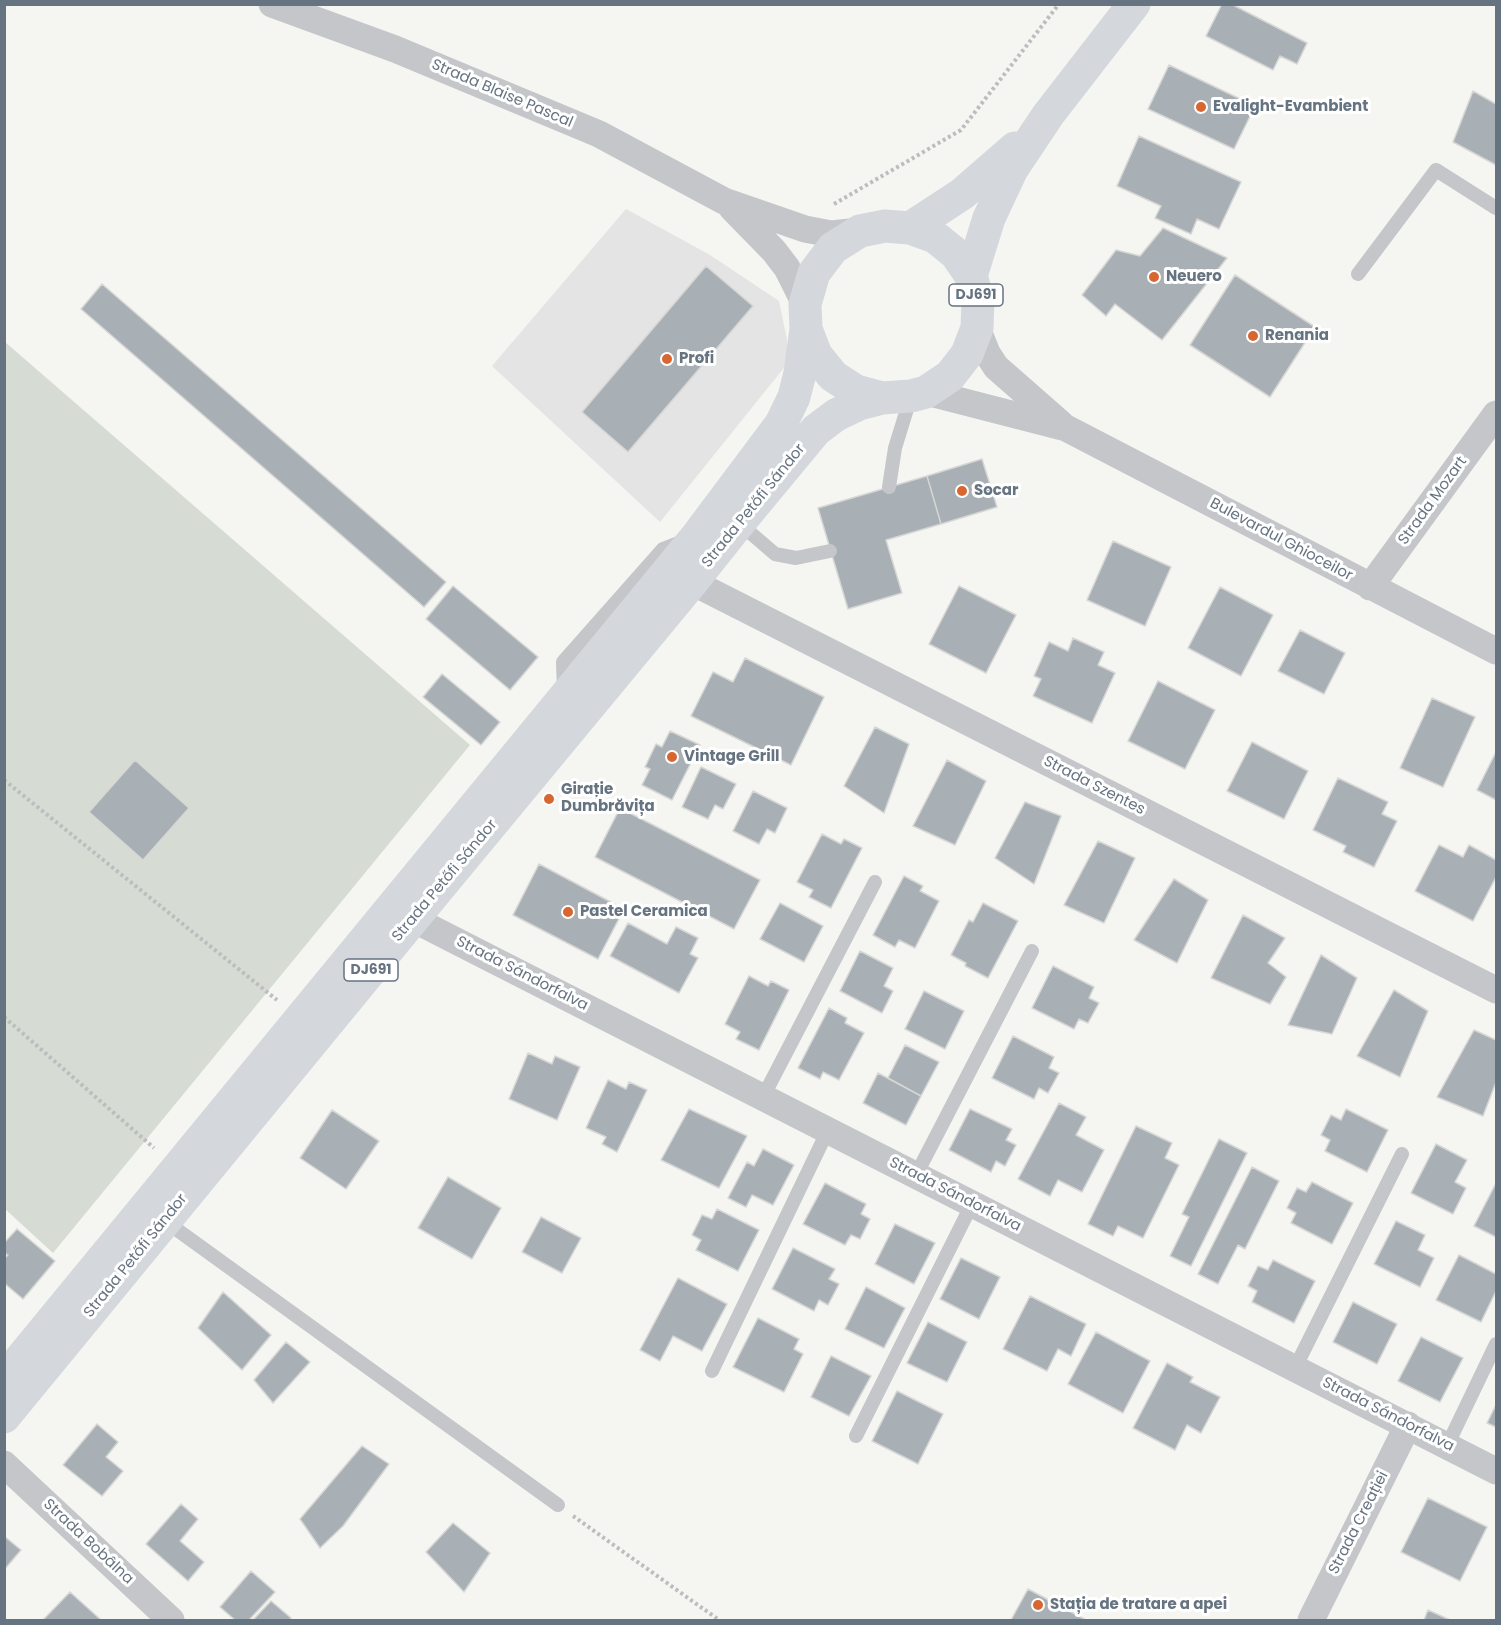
<!DOCTYPE html>
<html>
<head>
<meta charset="utf-8">
<style>
	body { margin:0 }
	#map { position:relative; width:1501px; height:1625px; overflow:hidden; background:#f5f5f2; font-family:Poppins,sans-serif }
	canvas { display:block }
	.frame { position:absolute; inset:0; border:6px solid #667381; pointer-events:none }
</style>
</head>
<body>
<div id="map">
<canvas width="1501" height="1625"></canvas>
<div class="frame"></div>
</div>
<script>
const ctx = document.querySelector('canvas').getContext('2d');
ctx.lineJoin = 'round';
function paint(path, color) { ctx.fillStyle = color; ctx.fill(path, 'evenodd'); }
const toPath = rows => new Path2D(rows.map(r => 'M' + r).join(''));
function stroke(path, color, width, dash) { ctx.strokeStyle = color; ctx.lineWidth = width; ctx.lineCap = dash ? 'butt' : 'round'; ctx.setLineDash(dash || []); ctx.stroke(path); }
function label(font, color, halo, rows, align = 'center') {
  ctx.font = font + ' Poppins,sans-serif'; ctx.lineWidth = 6; ctx.setLineDash([]); ctx.textBaseline = 'middle'; ctx.strokeStyle = halo; ctx.fillStyle = color; for (const [text, x, y, turn = 0] of rows) {
    ctx.save(); ctx.translate(x, y); ctx.rotate((+turn || 0) * Math.PI / 180); ctx.textAlign = isNaN(turn) ? turn : align; if (halo) ctx.strokeText(text, 0, 0); ctx.fillText(text, 0, 0); ctx.restore();
  }
}
paint(toPath([
	[626,209,710,255,779,301,787,340,787,364,660,522,492,366]
]), '#e3e4e3');
paint(toPath([
	[5,342,470,745,53,1253,5,1209]
]), '#d6dcd3');
const building = toPath([
	[1222,4,1231,4,1307,43,1297,64,1280,56,1273,70,1206,36,1222,4],
	[1169,65,1255,106,1234,149,1148,109,1169,65],
	[1473,91,1496,104,1496,165,1453,142,1473,91],
	[1139,136,1241,182,1219,229,1197,219,1191,234,1155,218,1161,206,1117,186,1139,136],
	[1163,228,1227,258,1162,340,1115,304,1106,316,1082,295,1116,250,1140,256,1163,228],
	[706,266,753,306,628,452,582,412,706,266],
	[1235,275,1315,327,1270,397,1190,345,1235,275],
	[102,284,446,582,424,607,81,309,102,284],
	[982,459,997,507,941,524,927,476,982,459],
	[927,476,941,524,886,540,902,593,848,609,818,508,927,476],
	[1113,541,1171,567,1145,626,1087,600,1113,541],
	[453,586,538,657,510,690,426,619,453,586],
	[959,586,1016,615,986,673,929,644,959,586],
	[1220,587,1273,615,1241,676,1188,648,1220,587],
	[1300,630,1345,653,1324,694,1278,671,1300,630],
	[1073,638,1104,652,1098,665,1115,673,1092,723,1033,696,1041,679,1034,676,1049,642,1068,651,1073,638],
	[745,658,824,697,791,765,691,716,713,672,733,682,745,658],
	[442,674,500,722,481,745,423,697,442,674],
	[1158,681,1215,710,1185,769,1128,741,1158,681],
	[1432,698,1475,717,1443,787,1400,768,1432,698],
	[875,727,909,744,884,813,844,786,875,727],
	[670,731,700,745,672,800,642,785,650,769,645,767,656,744,662,747,670,731],
	[1252,742,1308,771,1284,819,1227,791,1252,742],
	[1496,752,1496,800,1477,790,1496,752],
	[135,760,189,808,143,860,89,812,135,760],
	[947,760,986,781,955,845,913,826,947,760],
	[701,767,736,784,723,809,715,805,708,819,682,807,701,767],
	[1338,778,1388,802,1382,814,1397,821,1374,867,1343,852,1346,846,1313,830,1338,778],
	[753,791,787,808,775,833,767,829,759,844,733,831,753,791],
	[1025,802,1061,816,1034,884,995,858,1025,802],
	[620,808,760,880,734,929,595,857,620,808],
	[822,834,841,844,844,839,862,848,831,908,809,897,813,890,797,882,822,834],
	[1098,841,1135,858,1104,923,1064,905,1098,841],
	[1439,845,1463,857,1469,845,1496,860,1496,877,1473,921,1415,891,1439,845],
	[539,864,624,909,598,959,513,915,539,864],
	[904,876,923,886,920,891,939,901,915,948,899,940,895,947,873,935,904,876],
	[1174,879,1208,900,1177,963,1134,940,1174,879],
	[780,903,823,926,804,962,760,939,780,903],
	[983,903,1018,921,988,978,965,966,966,963,951,955,969,920,973,922,983,903],
	[1243,915,1285,938,1268,963,1286,977,1270,1004,1211,978,1243,915],
	[628,923,667,944,676,927,698,938,690,954,698,958,679,993,610,956,628,923],
	[860,951,893,968,884,986,893,991,882,1013,840,991,860,951],
	[1321,955,1357,978,1332,1034,1288,1025,1321,955],
	[1053,966,1094,987,1089,998,1099,1003,1088,1023,1079,1019,1074,1029,1032,1008,1053,966],
	[749,976,768,986,771,981,789,990,759,1050,736,1039,740,1032,725,1024,749,976],
	[1394,990,1428,1011,1400,1077,1357,1056,1394,990],
	[924,991,964,1011,945,1049,905,1029,924,991],
	[829,1008,847,1018,845,1023,864,1033,839,1080,823,1072,820,1079,798,1068,829,1008],
	[1474,1030,1496,1040,1496,1082,1483,1116,1437,1097,1474,1030],
	[1013,1036,1054,1057,1049,1068,1059,1073,1048,1093,1039,1088,1034,1099,992,1078,1013,1036],
	[905,1045,939,1062,921,1096,888,1078,905,1045],
	[528,1053,552,1064,555,1056,580,1067,557,1120,509,1099,528,1053],
	[878,1073,921,1096,906,1125,863,1103,878,1073],
	[608,1080,626,1089,629,1082,647,1090,617,1152,602,1144,606,1137,586,1128,608,1080],
	[1059,1103,1086,1117,1076,1135,1104,1150,1082,1192,1058,1180,1050,1196,1018,1179,1059,1103],
	[689,1109,747,1136,719,1188,661,1160,689,1109],
	[970,1109,1012,1129,1006,1140,1016,1145,1005,1166,996,1161,991,1172,949,1150,970,1109],
	[1346,1109,1388,1130,1367,1172,1325,1151,1330,1140,1321,1135,1331,1115,1341,1120,1346,1109],
	[332,1110,379,1141,346,1189,300,1158,332,1110],
	[1136,1126,1172,1143,1165,1158,1179,1165,1143,1238,1118,1226,1113,1236,1088,1224,1136,1126],
	[1219,1139,1247,1153,1191,1266,1170,1256,1189,1217,1182,1214,1219,1139],
	[1436,1144,1467,1160,1455,1182,1466,1188,1453,1214,1411,1193,1436,1144],
	[763,1149,794,1165,773,1205,752,1195,746,1207,728,1198,747,1162,754,1166,763,1149],
	[1252,1167,1279,1181,1245,1249,1238,1245,1218,1284,1198,1274,1252,1167],
	[448,1177,501,1208,472,1259,418,1228,448,1177],
	[1312,1182,1353,1203,1332,1244,1291,1223,1296,1213,1287,1208,1297,1188,1306,1192,1312,1182],
	[825,1183,866,1204,861,1214,870,1219,860,1239,851,1235,845,1245,803,1224,825,1183],
	[1495,1185,1496,1185,1496,1237,1474,1226,1495,1185],
	[717,1209,759,1230,738,1271,696,1250,701,1240,692,1235,702,1215,712,1219,717,1209],
	[541,1217,581,1238,562,1273,522,1252,541,1217],
	[1396,1221,1425,1235,1418,1250,1434,1258,1420,1287,1374,1264,1396,1221],
	[895,1224,935,1243,914,1284,875,1264,895,1224],
	[17,1229,55,1261,23,1299,4,1283,4,1259,8,1255,4,1253,4,1243,17,1229],
	[793,1248,835,1269,829,1279,839,1284,828,1305,819,1300,814,1311,772,1289,793,1248],
	[1459,1255,1496,1274,1496,1291,1481,1322,1436,1300,1459,1255],
	[961,1258,1000,1277,979,1319,940,1299,961,1258],
	[1273,1260,1315,1281,1294,1323,1252,1302,1257,1291,1248,1286,1258,1266,1268,1270,1273,1260],
	[678,1278,727,1304,702,1351,673,1336,660,1361,640,1350,678,1278],
	[866,1287,905,1308,884,1348,845,1329,866,1287],
	[223,1292,271,1335,242,1370,198,1328,223,1292],
	[1030,1296,1086,1324,1071,1356,1058,1349,1047,1371,1003,1349,1030,1296],
	[1353,1302,1397,1324,1377,1364,1333,1342,1353,1302],
	[758,1318,799,1339,794,1349,803,1354,784,1392,733,1367,758,1318],
	[928,1322,967,1342,947,1382,907,1363,928,1322],
	[1096,1332,1150,1361,1123,1413,1068,1384,1096,1332],
	[1421,1337,1463,1358,1440,1402,1398,1381,1421,1337],
	[286,1342,310,1362,273,1403,254,1380,286,1342],
	[831,1356,871,1376,849,1416,811,1397,831,1356],
	[1167,1363,1193,1377,1190,1382,1220,1397,1201,1433,1187,1425,1175,1450,1133,1428,1167,1363],
	[897,1391,943,1414,918,1464,872,1441,897,1391],
	[1496,1405,1496,1427,1487,1423,1496,1405],
	[97,1424,118,1442,106,1457,123,1471,102,1496,63,1465,97,1424],
	[362,1446,389,1464,343,1526,320,1548,300,1519,362,1446],
	[1428,1498,1487,1527,1460,1581,1401,1552,1428,1498],
	[181,1504,198,1519,180,1541,204,1562,188,1581,146,1544,181,1504],
	[453,1523,490,1553,464,1592,426,1552,453,1523],
	[4,1536,21,1550,4,1570,4,1536],
	[251,1571,275,1592,249,1620,235,1620,220,1607,251,1571],
	[1028,1589,1086,1620,1011,1620,1028,1589],
	[70,1592,101,1620,43,1620,70,1592],
	[271,1601,291,1618,289,1620,253,1620,271,1601],
	[1428,1610,1450,1620,1424,1620,1428,1610]
]);
paint(building, '#a8afb5');
stroke(building, '#d6d7d5', 1.5);
stroke(toPath([
	[834,204,961,130,1059,4],
	[4,780,277,1000],
	[4,1017,154,1148],
	[573,1516,719,1620]
]), '#bbbdbf', 4, [3, 3]);
stroke(toPath([
	[1358,274,1436,170,1496,208],
	[889,487,895,448,911,396],
	[739,523,775,554,796,558,830,551],
	[564,691,563,662,663,549,681,542],
	[763,1097,875,882],
	[916,1175,1032,951],
	[165,1221,558,1505],
	[1295,1368,1402,1154],
	[712,1371,828,1130],
	[856,1436,972,1204],
	[1447,1446,1496,1344]
]), '#c4c6ca', 14);
stroke(toPath([
	[272,4,395,49,599,134,724,201,805,229,831,234,860,231],
	[732,208,774,251,787,268,805,304],
	[977,328,987,353,996,367,1061,424],
	[926,392,1066,428,1496,651],
	[692,582,1496,990],
	[1370,587,1496,414],
	[413,919,1496,1471],
	[4,1464,171,1620],
	[1311,1620,1408,1425]
]), '#c4c6ca', 27);
stroke(toPath([
	[910,228,962,194,1015,148],
	[971,276,989,218,1012,169,1048,115,1134,4],
	[4,1379,697,536,781,424,794,397,800,373,806,329,805,304,814,273,833,248,860,231,885,226,910,228,935,237,956,254,971,276,978,299,977,328,967,354,950,376,926,392,911,396,882,398,856,391,833,376,816,355,806,329],
	[4,1417,413,919,692,582,739,523,816,430,836,415,859,404,882,398]
]), '#d4d8dc', 33);
for (const [x, y, r, color] of [
	[1201,107,6,"#d76630"],
	[1154,277,6,"#d76630"],
	[1253,336,6,"#d76630"],
	[667,359,6,"#d76630"],
	[962,491,6,"#d76630"],
	[672,757,6,"#d76630"],
	[549,799,6,"#d76630"],
	[568,912,6,"#d76630"],
	[1038,1605,6,"#d76630"]
]) { const dot = new Path2D(); dot.arc(x, y, r, 0, 2 * Math.PI); ctx.fillStyle = color; ctx.fill(dot); stroke(dot, '#fff', 2); }
for (const [x, y, w] of [
	[976,295,54],
	[371,970,54]
]) { const box = new Path2D(); box.roundRect(x - w / 2, y - 11, w, 22, 4.5); ctx.fillStyle = '#fff'; ctx.fill(box); stroke(box, '#667381', 1.5); }
label('bold 14px', '#667381', null, [
	["DJ691",976,295],
	["DJ691",371,970]
]);
label('15px', '#667381', '#fff', [
	["Strada Blaise Pascal",502,94,23],
	["Strada Mozart",1433,501,-54],
	["Strada Petőfi Sándor",754,506,-51],
	["Bulevardul Ghioceilor",1281,540,28],
	["Strada Szentes",1094,786,27],
	["Strada Petőfi Sándor",445,881,-50],
	["Strada Sándorfalva",522,974,27],
	["Strada Sándorfalva",955,1195,27],
	["Strada Petőfi Sándor",136,1256,-51],
	["Strada Sándorfalva",1388,1415,27],
	["Strada Creației",1359,1523,-63],
	["Strada Bobâlna",88,1542,43]
]);
label('bold 15px', '#667381', '#fff', [
	["Evalight-Evambient",1213,107],
	["Neuero",1166,277],
	["Renania",1265,336],
	["Profi",679,359],
	["Socar",974,491],
	["Vintage Grill",684,757],
	["Girație",561,790],
	["Dumbrăvița",561,807],
	["Pastel Ceramica",580,912],
	["Stația de tratare a apei",1050,1605]
], 'left');
</script>
</body>
</html>
